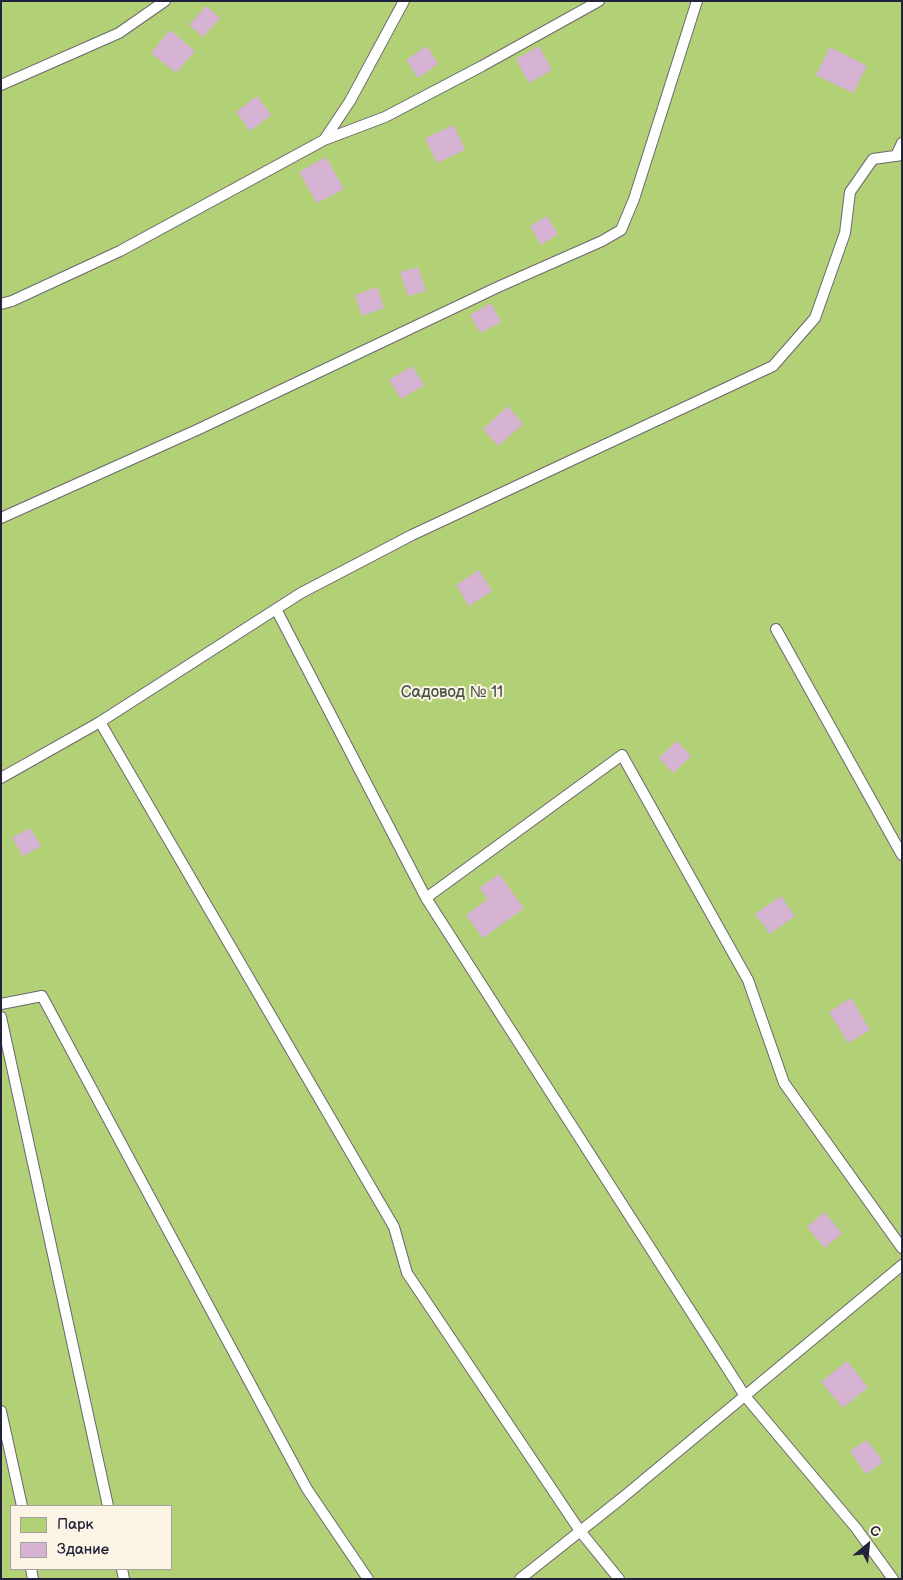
<!DOCTYPE html>
<html>
<head>
<meta charset="utf-8">
<style>
	body { margin:0 }
	#map { position:relative; width:903px; height:1580px; overflow:hidden; background:#f2e7cb; font-family:"Balsamiq Sans",sans-serif }
	canvas { display:block }
	.frame { position:absolute; inset:0; border:2px solid #22223b; pointer-events:none }
	.legend { position:absolute; left:10px; top:1505px; width:162px; height:65px; box-sizing:border-box; background:#fcf5e5; border:1px solid #a5a1a1; margin:0; padding:6px 9px; list-style:none; font-size:15px; color:#22223b }
	.legend li { display:flex; align-items:center; gap:10px; height:25px }
	.legend b { width:25px; border:1px solid #a5a1a1 }
	.north { position:absolute; left:843px; top:1520px; width:50px; height:50px; -webkit-text-stroke:4px #fcf5e5; paint-order:stroke; rotate:28deg; font-size:14px; font-weight:700; line-height:20px; text-align:center; color:#22223b }
	.north::after { content:''; display:block; margin:auto; width:18px; height:22px; background:#22223b; clip-path:polygon(50% 0,100% 100%,50% 72%,0 100%) }
</style>
</head>
<body>
<div id="map">
<canvas width="903" height="1580"></canvas>
<div class="frame"></div>
<ul class="legend">
<li><b style="height:14px;background:#b2d076"></b>Парк</li>
<li><b style="height:14px;background:#d6b2d3"></b>Здание</li>
</ul>
<div class="north">С</div>
</div>
<script>
const ctx = document.querySelector('canvas').getContext('2d');
ctx.lineJoin = 'round';
function paint(path, color) { ctx.fillStyle = color; ctx.fill(path, 'evenodd'); }
const toPath = rows => new Path2D(rows.map(r => 'M' + r).join(''));
function stroke(path, color, width, dash) { ctx.strokeStyle = color; ctx.lineWidth = width; ctx.lineCap = dash ? 'butt' : 'round'; ctx.setLineDash(dash || []); ctx.stroke(path); }
function label(font, color, halo, rows, align = 'center') {
  ctx.font = font + ' "Balsamiq Sans",sans-serif'; ctx.lineWidth = 4; ctx.setLineDash([]); ctx.textBaseline = 'middle'; ctx.strokeStyle = halo; ctx.fillStyle = color; for (const [text, x, y, turn = 0] of rows) {
    ctx.save(); ctx.translate(x, y); ctx.rotate((+turn || 0) * Math.PI / 180); ctx.textAlign = isNaN(turn) ? turn : align; if (halo) ctx.strokeText(text, 0, 0); ctx.fillText(text, 0, 0); ctx.restore();
  }
}
paint(toPath([
	[1,1,902,1,902,1579,1,1579],
	[11,1506,171,1506,171,1569,11,1569]
]), '#b2d076');
paint(toPath([
	[206,6,220,18,203,37,189,25],
	[170,30,195,51,176,73,151,53],
	[427,46,438,64,418,78,406,60],
	[539,46,552,70,529,83,516,59],
	[830,47,867,66,853,93,816,75],
	[257,96,271,115,250,131,236,112],
	[454,125,465,150,437,163,425,138],
	[326,157,344,189,317,203,299,172],
	[547,216,558,234,541,245,530,226],
	[418,267,426,291,408,296,400,272],
	[377,287,384,308,362,316,355,295],
	[491,303,501,322,480,333,470,315],
	[412,366,424,385,401,399,389,380],
	[508,406,523,424,498,446,483,429],
	[479,570,492,591,469,606,456,585],
	[677,741,691,756,673,773,659,758],
	[30,828,41,846,23,856,12,838],
	[499,874,524,908,483,938,466,915,488,899,479,888],
	[781,896,795,916,770,934,755,914],
	[851,998,870,1030,848,1043,829,1012],
	[824,1212,842,1233,825,1248,807,1227],
	[847,1361,868,1387,843,1408,821,1382],
	[867,1440,883,1462,866,1474,850,1451]
]), '#d6b2d3');
const lane = toPath([
	[1,85,119,33,165,1],
	[324,140,385,117,482,66,599,1],
	[896,156,902,143],
	[1,304,12,301,120,251,324,140,350,101,404,1],
	[1,518,199,429,498,287,602,241,621,230,634,199,697,1],
	[276,609,426,898,745,1396,856,1528,893,1579],
	[776,629,902,855],
	[100,722,394,1227,407,1273,580,1531,619,1579],
	[1,778,100,722,301,593,412,535,773,366,815,318,845,233,850,192,873,159,902,155],
	[426,898,622,755,748,980,784,1083,902,1248],
	[1,1004,42,996,307,1489,368,1579],
	[1,1017,108,1506],
	[1,1411,22,1506],
	[31,1569,33,1579],
	[122,1569,124,1579],
	[520,1579,622,1498,902,1265]
]);
stroke(lane, '#6b676d', 12);
stroke(lane, '#fff', 10);
label('16px', '#4d564d', '#fcf5e5', [
	["Садовод № 11",452,693]
]);
</script>
</body>
</html>
